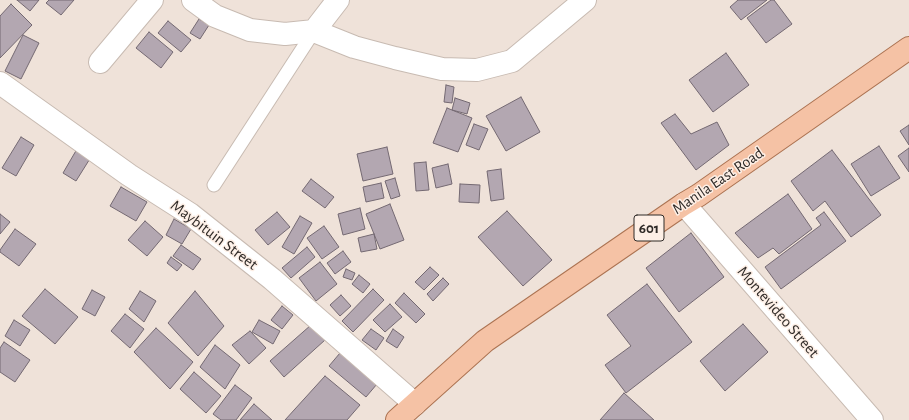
<!DOCTYPE html>
<html>
<head>
<meta charset="utf-8">
<style>
	body { margin:0 }
	canvas { display:block; background:#efe2d9 }
</style>
</head>
<body>
<canvas width="909" height="420"></canvas>
<script>
const ctx = document.querySelector('canvas').getContext('2d');
ctx.lineJoin = 'round';
function paint(path, color) { ctx.fillStyle = color; ctx.fill(path, 'evenodd'); }
const toPath = rows => new Path2D(rows.map(r => 'M' + r).join(''));
function stroke(path, color, width, dash) { ctx.strokeStyle = color; ctx.lineWidth = width; ctx.lineCap = dash ? 'butt' : 'round'; ctx.setLineDash(dash || []); ctx.stroke(path); }
function label(font, color, halo, rows, align = 'center') {
  ctx.font = font + ' "Alegreya Sans",sans-serif'; ctx.lineWidth = 3; ctx.setLineDash([]); ctx.textBaseline = 'middle'; ctx.strokeStyle = halo; ctx.fillStyle = color; for (const [text, x, y, turn = 0] of rows) {
    ctx.save(); ctx.translate(x, y); ctx.rotate((+turn || 0) * Math.PI / 180); ctx.textAlign = isNaN(turn) ? turn : align; if (halo) ctx.strokeText(text, 0, 0); ctx.fillText(text, 0, 0); ctx.restore();
  }
}
const building = toPath([
	[17,0,39,0,30,11,17,0],
	[49,0,74,0,61,15,46,3,49,0],
	[738,0,767,0,741,20,730,7,738,0],
	[771,0,774,0,792,24,766,43,747,18,771,0],
	[11,4,32,25,0,58,0,16,11,4],
	[199,19,209,25,200,39,190,33,199,19],
	[168,21,191,40,181,52,158,33,168,21],
	[149,32,173,52,161,68,136,48,149,32],
	[23,35,39,43,21,79,5,71,23,35],
	[726,53,749,85,713,112,689,80,726,53],
	[446,85,454,87,452,103,444,102,446,85],
	[521,97,540,132,506,151,486,116,521,97],
	[455,98,470,103,467,114,452,110,455,98],
	[447,108,472,118,458,152,433,143,447,108],
	[675,114,691,134,717,122,729,145,696,170,661,123,675,114],
	[474,124,488,129,479,150,466,145,474,124],
	[909,125,909,145,900,131,909,125],
	[21,137,34,145,16,176,2,168,21,137],
	[879,146,900,178,871,196,851,164,879,146],
	[387,147,393,174,363,181,357,154,387,147],
	[909,148,909,172,898,156,909,148],
	[77,149,91,157,76,181,63,173,77,149],
	[832,150,881,215,851,237,825,201,813,211,791,181,832,150],
	[426,162,429,190,416,191,414,163,426,162],
	[448,164,452,184,436,188,432,168,448,164],
	[501,169,504,199,491,201,487,171,501,169],
	[395,178,400,196,391,199,385,181,395,178],
	[311,179,334,197,325,208,302,191,311,179],
	[381,183,384,198,366,202,363,187,381,183],
	[460,184,480,185,479,203,459,202,460,184],
	[121,187,147,202,136,221,110,206,121,187],
	[788,194,812,229,779,254,773,248,758,258,735,233,788,194],
	[390,204,404,240,380,249,366,214,390,204],
	[360,208,365,229,343,235,338,214,360,208],
	[507,211,552,260,523,286,478,237,507,211],
	[277,212,290,227,268,245,255,230,277,212],
	[824,212,846,241,781,289,765,267,821,225,816,218,824,212],
	[0,214,10,222,0,234,0,214],
	[300,216,312,223,294,254,282,247,300,216],
	[174,219,191,229,182,244,166,235,174,219],
	[145,221,163,237,147,256,128,240,145,221],
	[324,226,339,247,322,259,307,238,324,226],
	[15,229,36,244,19,266,0,252,0,250,15,229],
	[691,233,724,277,679,312,646,268,691,233],
	[374,234,377,249,361,252,358,238,374,234],
	[181,245,201,259,193,270,173,256,181,245],
	[307,247,315,257,291,278,282,268,307,247],
	[343,251,351,262,335,274,327,263,343,251],
	[171,257,182,265,177,271,167,263,171,257],
	[320,262,337,284,316,301,299,278,320,262],
	[430,267,439,275,424,290,415,282,430,267],
	[346,269,355,273,352,280,343,277,346,269],
	[359,275,370,284,363,293,352,284,359,275],
	[443,278,449,284,433,301,427,294,443,278],
	[647,284,692,342,626,393,605,365,631,346,607,315,647,284],
	[45,289,78,317,55,344,22,316,45,289],
	[373,289,384,300,353,332,342,321,373,289],
	[92,290,105,297,95,316,82,309,92,290],
	[140,291,156,301,144,322,129,309,140,291],
	[195,291,224,326,198,356,168,323,195,291],
	[404,293,425,314,416,323,395,303,404,293],
	[341,295,351,306,340,316,330,305,341,295],
	[390,304,402,317,385,332,373,320,390,304],
	[282,306,293,315,282,329,271,320,282,306],
	[125,314,144,329,130,348,111,331,125,314],
	[14,320,30,330,20,346,5,336,14,320],
	[259,320,280,331,273,344,252,332,259,320],
	[743,324,768,352,725,391,700,361,743,324],
	[311,325,325,340,284,377,270,361,311,325],
	[156,328,193,362,170,389,134,352,156,328],
	[371,329,384,338,376,350,362,340,371,329],
	[393,329,404,337,397,348,386,341,393,329],
	[250,331,266,348,249,364,232,345,250,331],
	[4,342,30,360,15,382,0,372,0,348,4,342],
	[215,345,240,365,225,389,200,367,215,345],
	[340,353,377,384,366,397,329,366,340,353],
	[194,372,221,396,206,413,180,389,194,372],
	[325,376,360,405,347,420,285,420,325,376],
	[235,385,252,398,236,420,221,420,213,414,235,385],
	[624,393,654,420,600,420,624,393],
	[254,404,272,420,240,420,254,404]
]);
paint(building, '#b3a7b1');
stroke(building, '#746972', 1);
const service = toPath([
	[214,185,314,31]
]);
const minor = toPath([
	[193,0,215,16,250,30,285,34,314,31,354,47,395,58,442,69,477,70,512,61,585,0],
	[314,31,338,0],
	[100,62,152,0],
	[0,83,129,175,190,214,272,279,415,404],
	[684,204,872,420]
]);
const primary = toPath([
	[397,420,485,341,684,204,699,195,909,48]
]);
stroke(service, '#c8bbb2', 15);
stroke(minor, '#c8bbb2', 24);
stroke(primary, '#ac7352', 24);
stroke(service, '#fff', 13);
stroke(minor, '#fff', 22);
stroke(primary, '#f5c2a5', 22);
for (const [x, y, w] of [
	[649,228,30]
]) { const box = new Path2D(); box.roundRect(x - w / 2, y - 13, w, 26, 3); ctx.fillStyle = '#fdefe6'; ctx.fill(box); stroke(box, '#2f2a27', 1); }
label('bold 15px', '#2f2a27', null, [
	["601",649,228]
]);
label('16px', '#2f2a27', '#fdefe6', [
	["Manila East Road",718,181,-34],
	["Maybituin Street",214,235,37],
	["Montevideo Street",778,312,49]
]);
</script>
</body>
</html>
